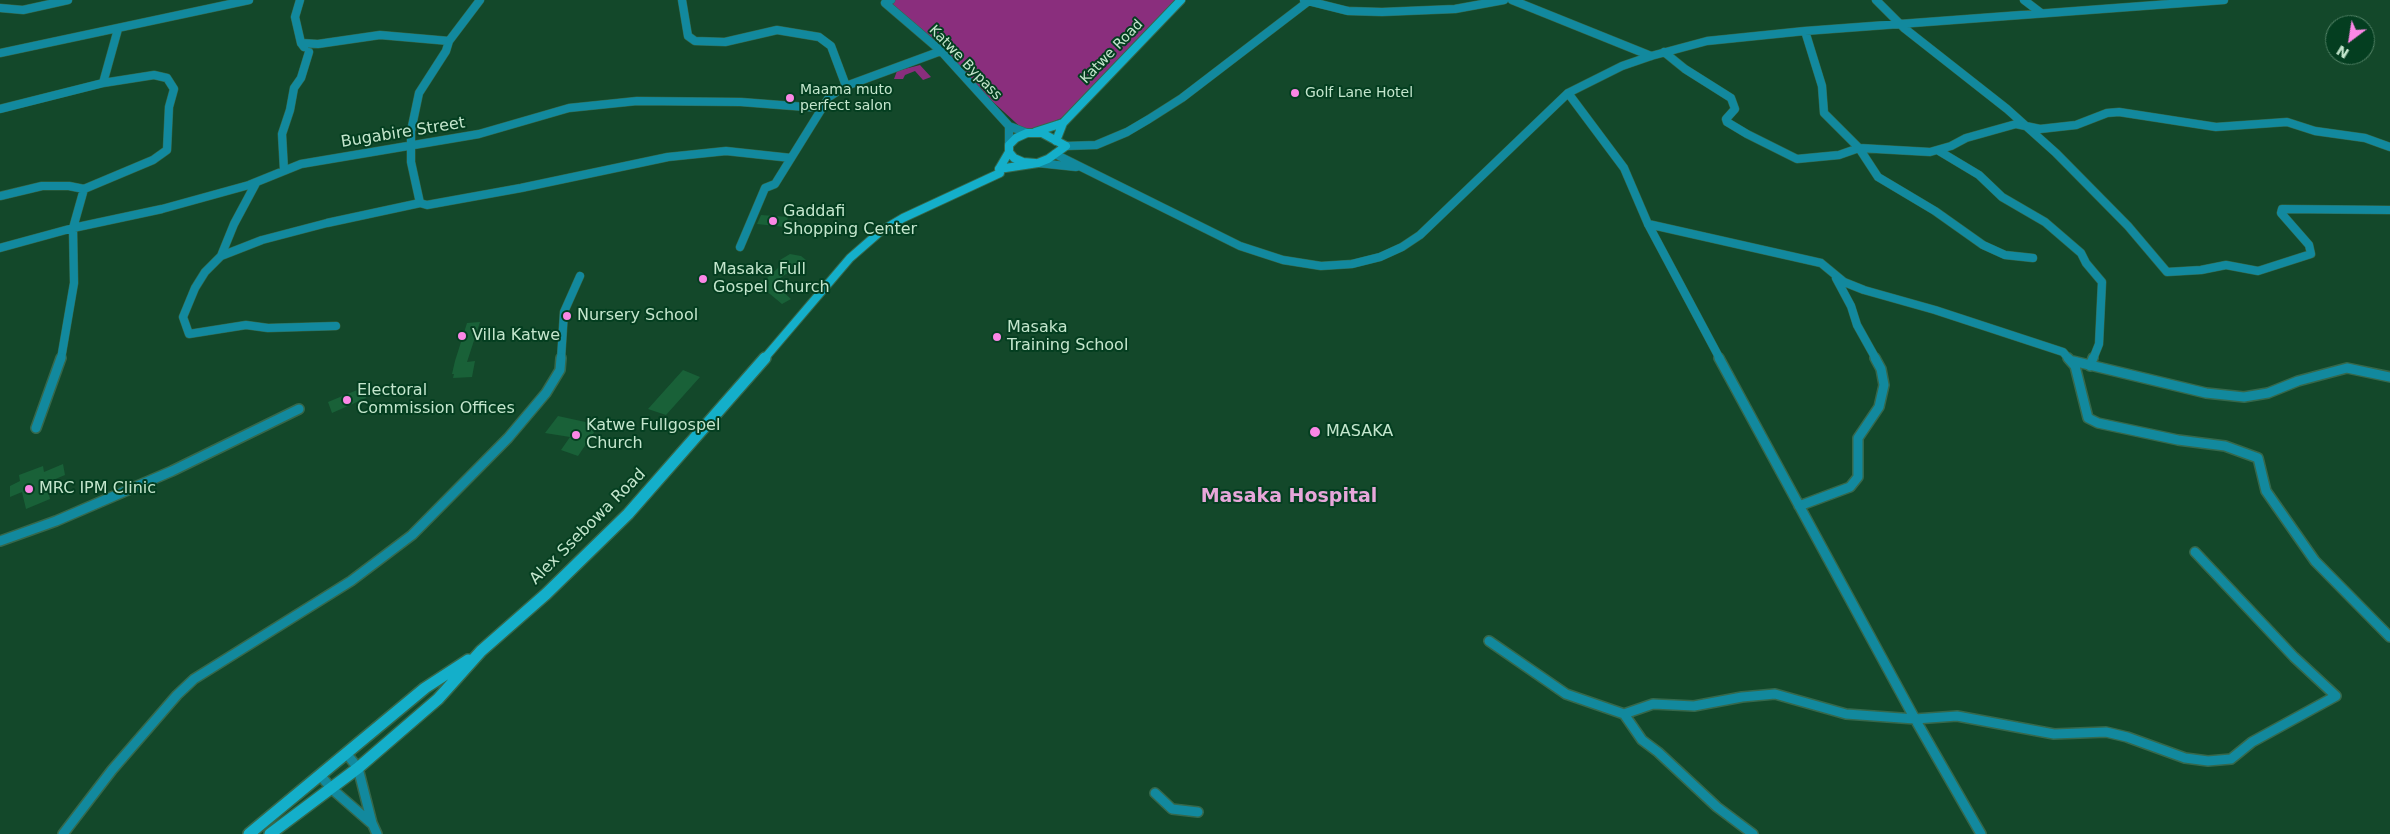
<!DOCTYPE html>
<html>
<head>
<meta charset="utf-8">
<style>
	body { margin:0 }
	#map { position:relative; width:2390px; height:834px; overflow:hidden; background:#13482a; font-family:"DejaVu Sans",sans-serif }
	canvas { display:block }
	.north { position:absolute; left:2325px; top:15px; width:50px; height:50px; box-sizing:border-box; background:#043e20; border:1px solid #518165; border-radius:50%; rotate:211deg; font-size:14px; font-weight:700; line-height:20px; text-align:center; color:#c4e6cd }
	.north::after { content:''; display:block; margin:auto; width:18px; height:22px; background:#fb87e6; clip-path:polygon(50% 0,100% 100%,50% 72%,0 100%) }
</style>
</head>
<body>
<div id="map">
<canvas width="2390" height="834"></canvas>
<div class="north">N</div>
</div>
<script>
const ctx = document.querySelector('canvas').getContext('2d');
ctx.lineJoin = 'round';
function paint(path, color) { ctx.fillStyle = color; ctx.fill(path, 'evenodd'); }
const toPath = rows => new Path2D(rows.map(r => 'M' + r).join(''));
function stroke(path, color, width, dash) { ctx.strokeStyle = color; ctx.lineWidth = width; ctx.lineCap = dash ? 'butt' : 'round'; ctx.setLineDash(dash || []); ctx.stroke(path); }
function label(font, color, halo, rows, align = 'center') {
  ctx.font = font + ' "DejaVu Sans",sans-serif'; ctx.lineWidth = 4; ctx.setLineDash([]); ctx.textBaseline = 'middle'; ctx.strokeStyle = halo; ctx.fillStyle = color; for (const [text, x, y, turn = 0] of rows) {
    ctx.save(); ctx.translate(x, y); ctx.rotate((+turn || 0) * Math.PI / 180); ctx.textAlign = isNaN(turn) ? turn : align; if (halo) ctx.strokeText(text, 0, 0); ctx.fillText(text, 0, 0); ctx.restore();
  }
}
paint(toPath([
	[894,0,1181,0,1071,114,1027,133,885,3],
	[920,65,931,77,923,80,915,71,905,75,903,79,894,79,897,71]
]), '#8a2e7d');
paint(toPath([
	[761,215,788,217,785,227,757,224],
	[790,254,801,256,806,260,804,268,786,274,773,283,791,299,782,304,764,289,758,294,754,290,759,285,757,283,767,278,778,268,780,260],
	[480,322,467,362,475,361,472,377,453,378,454,374,452,374,455,361,467,323],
	[683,370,700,377,666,415,648,409],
	[362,388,366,398,332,413,328,402],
	[558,416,599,425,578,456,561,450,570,437,545,433],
	[63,464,65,475,46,483,50,499,26,509,22,492,10,497,10,486,20,481,19,475,43,466,44,472]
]), '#196138');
const streetFar1 = toPath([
	[300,0,295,17,301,43,304,47],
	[682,0,688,36,695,41,725,42,777,30,819,37,831,46,846,86],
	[891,0,885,3,941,51,1009,126,1027,133],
	[1304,0,1348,11,1382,12,1455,9,1504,0],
	[1512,0,1651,56],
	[1876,0,1904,28,2007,109,2056,153,2128,226,2167,272,2201,270,2226,265,2258,271,2311,254,2309,245,2281,213,2282,209,2390,210],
	[2024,0,2041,13],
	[0,8,23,10,68,0],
	[1805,31,1822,86,1824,113,1859,148,1930,152,1951,146,1966,138,2016,124,2040,129,2076,125,2107,113,2119,112,2216,127,2287,122,2315,131,2365,138,2390,147],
	[449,41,480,0],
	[301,43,318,44,380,35,449,41,446,51,419,93,411,131,411,162,420,203,427,205,521,188,668,157,726,151,791,158],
	[1664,52,1685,69,1731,98,1735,109,1726,119,1727,122,1747,134,1797,159,1839,155,1859,148,1878,177,1935,211,1983,245,2005,255,2033,258],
	[0,53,249,0],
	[103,83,118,29],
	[1568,93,1624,168,1648,224,1720,359],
	[0,109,103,83,154,75,167,78,174,89,169,107,167,150,153,160,84,189],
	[1009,126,1009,145],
	[1066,146,1096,145,1127,132,1149,119,1182,98,1310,0],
	[1939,151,1979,175,2002,197,2045,222,2081,253,2086,263,2102,282,2099,344,2093,359],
	[1055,154,1240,246,1283,260,1321,266,1352,264,1380,257,1402,247,1420,235,1568,93,1622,66,1651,56,1707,41,1805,31,2224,0],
	[1038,163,1076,167],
	[284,170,282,134,290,110,294,88,301,78,309,52],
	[0,196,42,186,69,186,84,189,73,228,74,283,61,359],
	[1648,224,1821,263,1844,282,1864,290,1935,310,2063,352,2069,359],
	[740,247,765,188,775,184,829,97,846,86,941,51],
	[0,248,73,228,162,209,249,185,301,164,479,134,569,108,637,101,741,102,819,108],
	[221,256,234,224,256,183],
	[1836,278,1851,306,1857,325,1876,359],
	[336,326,268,328,246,325,189,334,183,317,195,288,205,272,221,256,262,240,327,223,420,203],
	[561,359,564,312,580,276]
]);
const street = toPath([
	[1719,358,1915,719,1981,834],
	[2068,358,2075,366,2088,418,2098,423,2178,440,2225,446,2258,458,2266,491,2315,561,2390,637],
	[2073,361,2206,393,2244,397,2268,393,2298,381,2347,368,2390,377],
	[2090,366,2093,358],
	[36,428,61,358],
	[1799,506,1850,487,1858,477,1858,438,1879,407,1884,385,1881,369,1875,358],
	[0,541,56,521,172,471,299,409],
	[1489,641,1566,694,1624,714,1642,740,1658,752,1717,807,1753,834],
	[1624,714,1653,704,1694,706,1742,697,1775,694,1846,714,1915,719,1957,716,2054,734,2106,732,2127,737,2185,758,2208,761,2231,759,2252,742,2336,696,2294,657,2195,552],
	[346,753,358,768,372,823,377,834],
	[320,775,332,789,371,823],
	[1155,793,1172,809,1198,812],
	[63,834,112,770,177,695,194,679,351,581,412,535,508,438,546,393,560,370,561,358]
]);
const secondaryFar1 = toPath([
	[1035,132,1063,123],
	[1056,141,1063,123,1181,0],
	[999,169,1038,163,1048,159,1066,146,1042,133,1027,133,1016,138,1009,145,1009,152,1014,158,1023,162,1035,163],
	[764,359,850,258,881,231,903,218,1000,173,999,169,1009,152]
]);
const secondary = toPath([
	[249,834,425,688,468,660],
	[270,834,358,768,438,699,481,651,546,594,628,514,765,358]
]);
stroke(streetFar1, '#36684b', 9);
stroke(street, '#36684b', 12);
stroke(secondaryFar1, '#36684b', 10);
stroke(secondary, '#36684b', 14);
stroke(streetFar1, '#12899e', 8);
stroke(street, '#12899e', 9);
stroke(secondaryFar1, '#14afca', 8);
stroke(secondary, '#14afca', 11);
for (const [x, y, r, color] of [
	[1295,93,5,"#fb87e6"],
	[790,98,5,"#fb87e6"],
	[773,221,5,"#fb87e6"],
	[703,279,5,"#fb87e6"],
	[567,316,5,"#fb87e6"],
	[462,336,5,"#fb87e6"],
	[997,337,5,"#fb87e6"],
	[347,400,5,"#fb87e6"],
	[1315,432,6,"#fb87e6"],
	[576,435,5,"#fb87e6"],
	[29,489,5,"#fb87e6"]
]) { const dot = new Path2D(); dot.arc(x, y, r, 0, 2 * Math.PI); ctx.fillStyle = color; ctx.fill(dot); stroke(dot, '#043e20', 2); }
label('14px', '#c4e6cd', '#043e20', [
	["Katwe Road",1112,52,-46],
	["Katwe Bypass",965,63,46]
]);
label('14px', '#c4e6cd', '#043e20', [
	["Maama muto",800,90],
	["perfect salon",800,106],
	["Golf Lane Hotel",1305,93]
], 'left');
label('16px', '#c4e6cd', '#043e20', [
	["Bugabire Street",403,133,-9],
	["Alex Ssebowa Road",588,527,-45]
]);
label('16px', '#c4e6cd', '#043e20', [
	["Gaddafi",783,212],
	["Shopping Center",783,230],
	["Masaka Full",713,270],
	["Gospel Church",713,288],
	["Nursery School",577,316],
	["Masaka",1007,328],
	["Training School",1007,346],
	["Villa Katwe",472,336],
	["Electoral",357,391],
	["Commission Offices",357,409],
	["Katwe Fullgospel",586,426],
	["Church",586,444],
	["MASAKA",1326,432],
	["MRC IPM Clinic",39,489]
], 'left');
label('bold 19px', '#e7a7da', '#043e20', [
	["Masaka Hospital",1289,497]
]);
</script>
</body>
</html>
